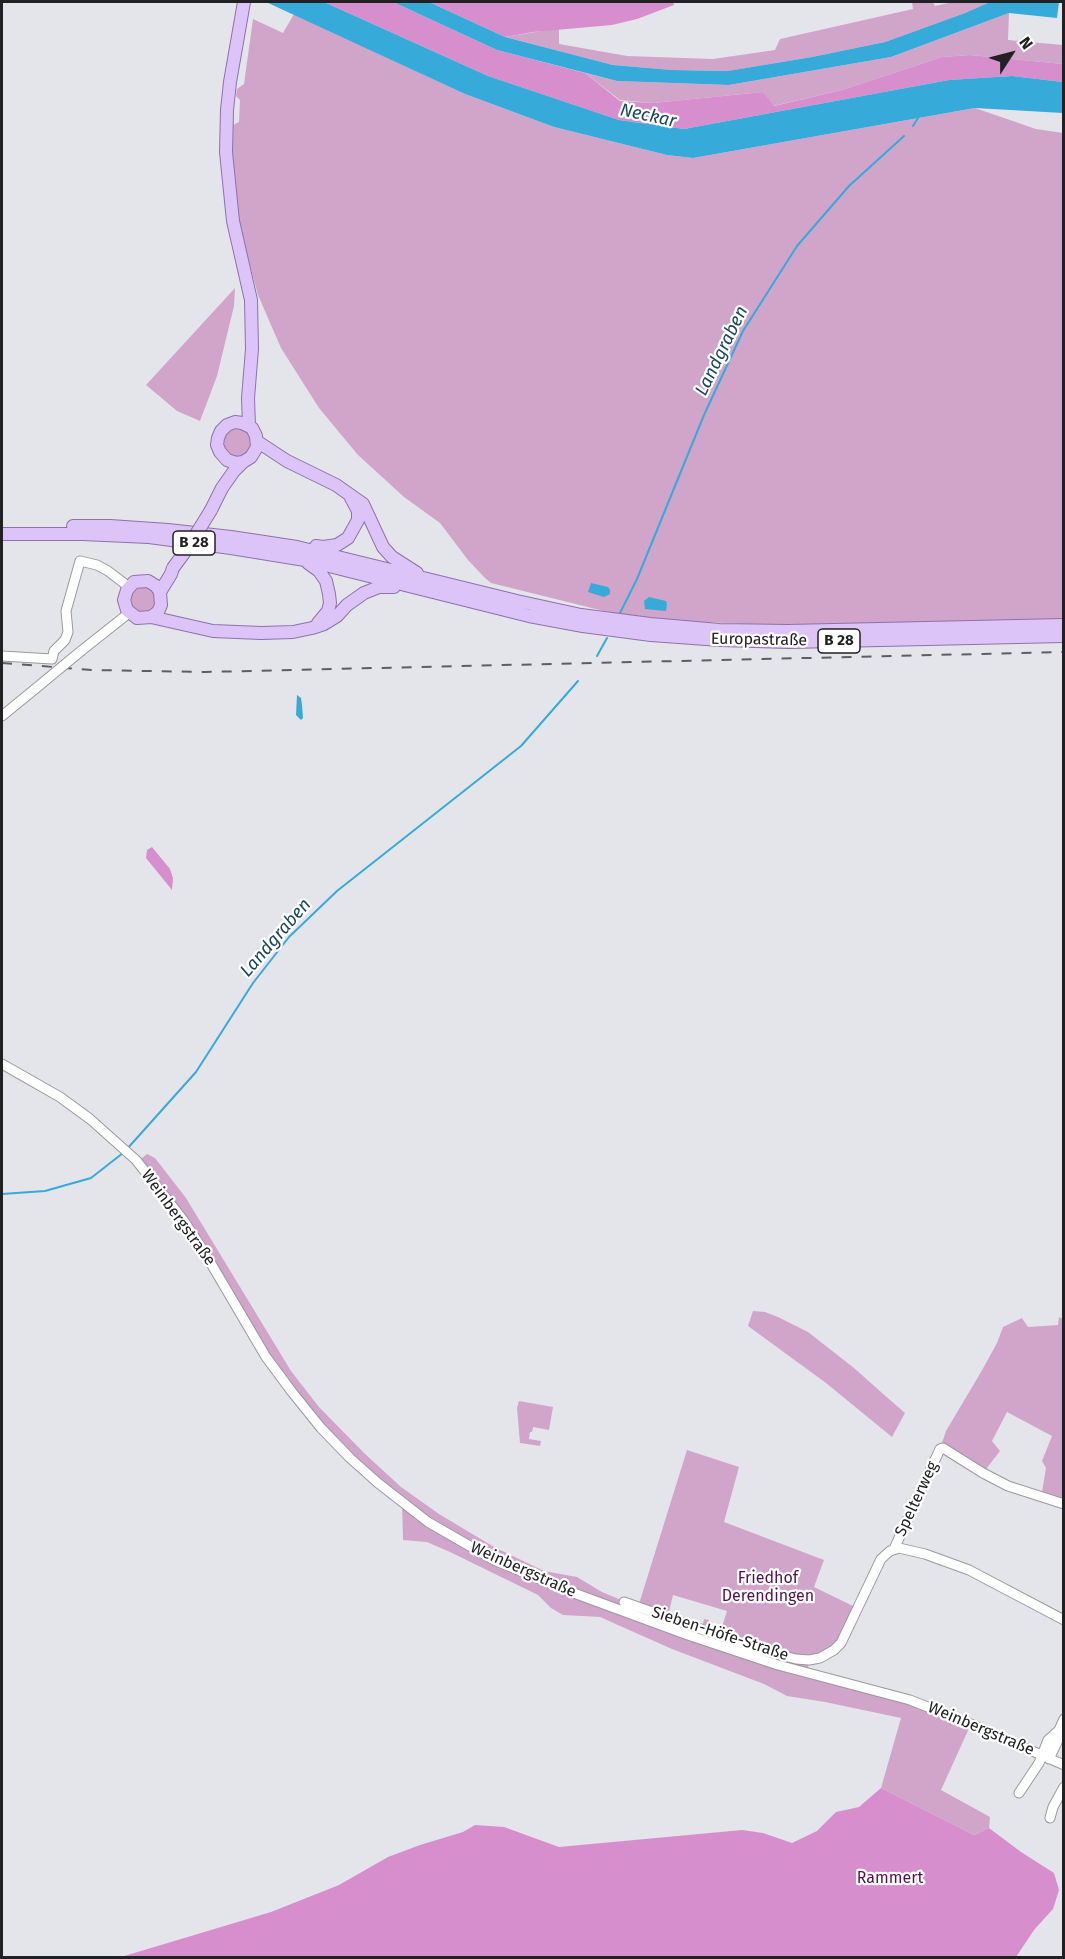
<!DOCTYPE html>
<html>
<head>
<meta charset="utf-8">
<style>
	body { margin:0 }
	#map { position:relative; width:1065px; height:1959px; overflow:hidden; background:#e4e5ea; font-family:"Fira Sans",sans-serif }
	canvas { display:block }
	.frame { position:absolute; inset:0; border:3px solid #212123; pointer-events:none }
	.north { position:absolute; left:981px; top:24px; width:60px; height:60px; -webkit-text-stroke:4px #fff; paint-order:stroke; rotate:54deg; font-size:16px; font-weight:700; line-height:24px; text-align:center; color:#212123 }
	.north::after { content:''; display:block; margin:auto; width:21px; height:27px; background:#212123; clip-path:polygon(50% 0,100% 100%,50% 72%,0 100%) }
</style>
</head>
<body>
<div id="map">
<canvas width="1065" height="1959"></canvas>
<div class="frame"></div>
<div class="north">N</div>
</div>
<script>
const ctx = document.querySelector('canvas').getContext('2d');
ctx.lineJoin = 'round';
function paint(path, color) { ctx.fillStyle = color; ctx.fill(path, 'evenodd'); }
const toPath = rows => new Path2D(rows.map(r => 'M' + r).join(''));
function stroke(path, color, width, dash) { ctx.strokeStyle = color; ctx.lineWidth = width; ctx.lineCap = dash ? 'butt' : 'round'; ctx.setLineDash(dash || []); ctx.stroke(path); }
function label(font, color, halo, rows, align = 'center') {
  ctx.font = font + ' "Fira Sans",sans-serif'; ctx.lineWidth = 4.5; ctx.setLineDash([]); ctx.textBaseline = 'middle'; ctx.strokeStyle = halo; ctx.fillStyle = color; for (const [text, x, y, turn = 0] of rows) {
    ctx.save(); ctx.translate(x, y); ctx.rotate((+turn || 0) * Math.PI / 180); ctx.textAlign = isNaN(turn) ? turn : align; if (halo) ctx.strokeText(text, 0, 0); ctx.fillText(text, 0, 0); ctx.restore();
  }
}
paint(toPath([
	[912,2,933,2,935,6,953,2,990,2,965,13,885,42,812,57,729,71,672,70,613,65,505,37,559,28,559,44,627,56,713,59,775,50,780,39,913,9],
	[1009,13,1008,40,1063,45,1063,64,970,55,942,57,842,90,773,106,763,92,653,103,620,100,585,73,617,81,729,85,891,57],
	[294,14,465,94,554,127,667,155,693,158,975,108,1036,129,1063,133,1063,620,770,625,659,620,616,614,491,583,485,578,468,560,440,523,404,497,358,455,319,408,281,348,258,295,236,214,233,179,231,126,239,122,240,100,236,96,237,89,244,84,253,19,283,33],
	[235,288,234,306,217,376,200,421,177,411,146,385],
	'224 443a14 14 0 1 1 28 0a14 14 0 1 1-28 0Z',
	'130 599a13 13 0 1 1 26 0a13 13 0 1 1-26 0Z',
	[147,1154,155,1158,186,1198,291,1371,319,1407,364,1453,401,1487,439,1514,494,1547,544,1571,577,1577,602,1592,638,1607,687,1450,739,1467,724,1522,824,1560,814,1587,857,1608,841,1643,810,1660,807,1672,971,1724,941,1790,990,1817,989,1828,974,1835,881,1788,901,1718,825,1702,787,1696,764,1684,672,1649,600,1617,563,1615,551,1608,538,1595,450,1552,427,1542,403,1540,402,1502,378,1483,292,1393,206,1255,137,1162],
	[673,1595,727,1611,721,1630,708,1626,709,1620,704,1619,703,1624,669,1612],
	[753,1311,765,1312,778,1317,808,1332,854,1368,881,1392,905,1413,892,1437,826,1383,748,1326],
	[1059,1317,1063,1319,1063,1504,1041,1498,1046,1468,1042,1461,1052,1436,1007,1412,992,1441,1000,1451,983,1473,940,1449,946,1431,981,1372,997,1343,1003,1327,1022,1318,1028,1327,1058,1325],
	[519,1401,553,1407,549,1430,533,1427,532,1432,530,1432,529,1439,541,1441,540,1446,520,1443,517,1408]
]), '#d1a5ca');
paint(toPath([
	[324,2,393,2,497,50,585,73,620,101,653,103,763,92,774,106,842,90,942,57,970,55,1063,64,1063,82,1012,76,949,80,684,129,619,120,488,76],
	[429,2,673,2,674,5,637,19,612,25,533,32,505,37],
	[152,847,170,869,173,878,172,890,146,858,147,850],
	[881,1788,974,1835,989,1828,1021,1852,1054,1873,1059,1890,1053,1909,1034,1930,1016,1957,121,1957,271,1912,339,1885,388,1857,420,1845,463,1832,475,1825,504,1827,559,1847,742,1830,763,1833,792,1843,817,1831,836,1812,859,1807]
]), '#d78ecd');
paint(toPath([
	[266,2,324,2,488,76,619,120,684,129,949,80,1012,76,1063,82,1063,113,975,108,693,158,667,155,554,127,465,94],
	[393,2,429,2,505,37,613,65,672,70,728,71,812,57,885,42,965,13,990,2,1059,2,1057,18,1009,13,891,57,729,85,617,81,497,50],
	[591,583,608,587,610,590,610,594,604,597,588,592],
	[649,597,666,601,667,604,666,611,645,609,644,601],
	[297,695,301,698,302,705,303,718,301,720,296,715]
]), '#36aad8');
stroke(toPath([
	[913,126,918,118],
	[620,613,637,579,704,415,743,331,797,246,849,186,904,136],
	[597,656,607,638],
	[127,1149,196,1072,253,983,289,937,337,891,521,746,578,681],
	[2,1194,45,1191,91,1178,123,1153]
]), '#36aad8', 2);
const minor = toPath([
	[81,651,129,613],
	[2,656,52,659,54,651,65,640,68,632,66,611,80,561,97,565,108,571,129,587],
	[2,716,35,689],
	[2,1064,60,1097,90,1119,136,1160,184,1221,206,1255,266,1357,292,1392,321,1428,350,1458,378,1483,428,1522,494,1560,571,1592,688,1635,778,1665,910,1700,971,1724,1064,1765],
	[894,1549,940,1449,943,1448,983,1473,1008,1486,1064,1504],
	[624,1602,760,1650,796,1659,809,1660,820,1658,834,1650,841,1643,881,1559,890,1551,899,1548,925,1554,969,1570,1064,1620],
	[1049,1759,1059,1738,1059,1730,1064,1719],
	[1019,1793,1039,1763,1048,1740,1059,1730],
	[1050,1818,1053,1807,1064,1787]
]);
const major = toPath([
	[244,2,230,82,227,110,226,152,233,221,251,300,252,349,248,398,249,426],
	[258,442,287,461,336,485,363,504,383,547,392,557,417,573],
	[211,510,222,488,234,471,243,462,251,457,257,447,256,436,252,428,242,423,235,422,227,425,221,431,218,438,217,445,220,452,227,460,236,463,243,462],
	[73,526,110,526,168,530,231,537,297,547,517,601,581,615,650,624,719,630,788,631,1064,625],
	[2,534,82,534,149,537,231,548,305,560,529,616,583,626,651,635,720,640,789,642,1064,636],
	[316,546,323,547,337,545,348,538,358,520,358,511,351,498],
	[308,563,319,571,326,581,329,594,330,603,328,611,318,623],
	[160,592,171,574,173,568],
	[151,617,158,612,161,605,160,592,156,586,148,581,134,582,127,590,124,600,127,610,137,618,151,617,213,631,261,633,293,632,312,628,324,624,337,616,347,605,364,593,379,587,394,587]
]);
stroke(minor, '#999a9f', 11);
stroke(major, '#8d72aa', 14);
stroke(minor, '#fff', 9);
stroke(major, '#ddc4f8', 12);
stroke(toPath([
	[2,663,92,670,205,672,1064,652]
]), '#5e5e61', 2, [10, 10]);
const minorBridge = toPath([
	[35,689,81,651]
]);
const majorBridge = toPath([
	[173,568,187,549,211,510]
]);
stroke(minorBridge, '#999a9f', 11, []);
stroke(majorBridge, '#8d72aa', 14, []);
stroke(minorBridge, '#fff', 9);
stroke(majorBridge, '#ddc4f8', 12);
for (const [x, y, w] of [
	[194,543,42],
	[839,641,42]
]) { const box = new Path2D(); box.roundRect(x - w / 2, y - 12, w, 24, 4.5); ctx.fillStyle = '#fff'; ctx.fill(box); stroke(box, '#212123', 1.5); }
label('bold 15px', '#212123', null, [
	["B 28",194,543],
	["B 28",839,641]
]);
label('16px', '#212123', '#fff', [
	["Europastraße",759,640,1],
	["Weinbergstraße",178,1218,54],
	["Spelterweg",917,1499,-65],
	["Weinbergstraße",523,1570,24],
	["Sieben-Höfe-Straße",720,1634,18],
	["Weinbergstraße",981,1729,23]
]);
label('16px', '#52114d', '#fff', [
	["Friedhof",768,1579],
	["Derendingen",768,1597],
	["Rammert",890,1879]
]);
label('italic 18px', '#19485c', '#fff', [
	["Neckar",648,116,12],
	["Landgraben",722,351,-64],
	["Landgraben",276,938,-49]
]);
</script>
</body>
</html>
